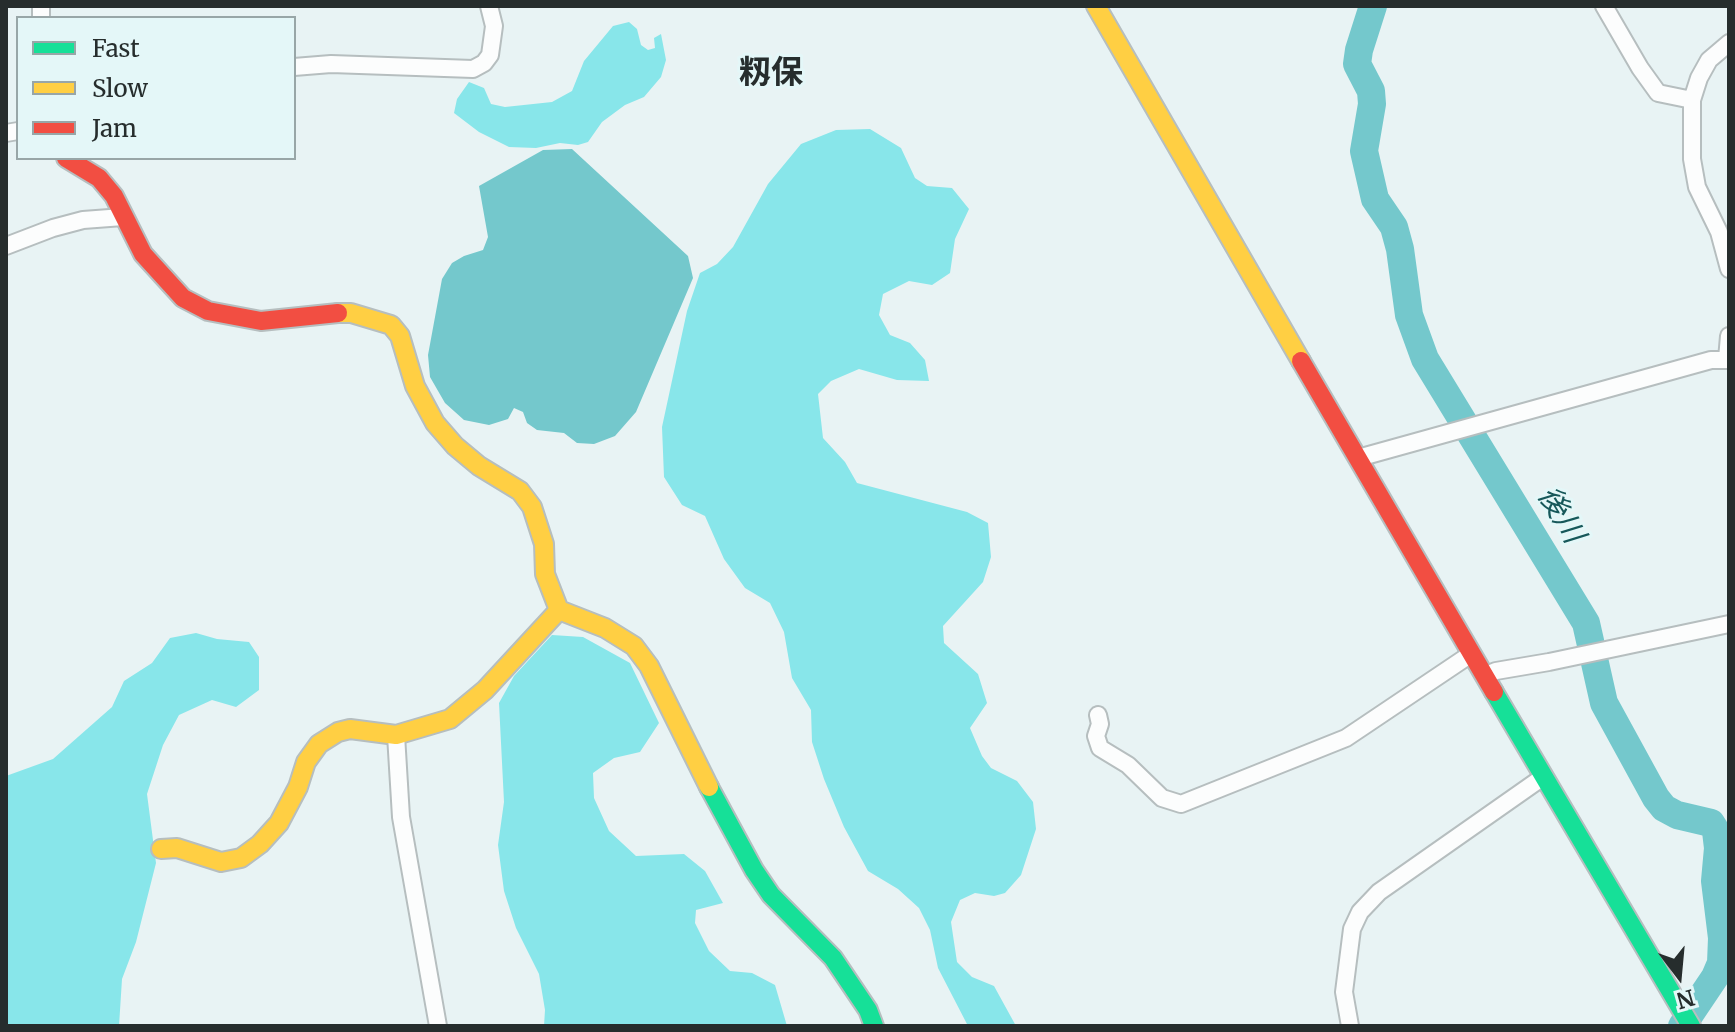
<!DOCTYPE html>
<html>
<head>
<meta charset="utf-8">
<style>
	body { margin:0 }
	#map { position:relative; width:1735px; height:1032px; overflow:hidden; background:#e8f3f4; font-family:Merriweather,serif }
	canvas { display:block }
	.frame { position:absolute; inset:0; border:8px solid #262d2d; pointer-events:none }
	.legend { position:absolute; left:16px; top:16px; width:280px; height:144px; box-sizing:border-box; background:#e4f7f8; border:2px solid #98a6a7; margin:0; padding:10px 14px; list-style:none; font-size:24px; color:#262d2d }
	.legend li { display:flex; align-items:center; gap:16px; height:40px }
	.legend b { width:40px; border:2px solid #98a6a7 }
	.north { position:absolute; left:1639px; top:936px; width:80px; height:80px; -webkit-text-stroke:6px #e4f7f8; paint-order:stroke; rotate:164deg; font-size:22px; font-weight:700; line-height:32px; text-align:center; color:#262d2d }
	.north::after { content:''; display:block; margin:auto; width:28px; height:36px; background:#262d2d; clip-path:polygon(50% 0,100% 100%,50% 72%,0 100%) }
</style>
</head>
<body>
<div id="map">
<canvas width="1735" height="1032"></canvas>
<div class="frame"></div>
<ul class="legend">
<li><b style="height:10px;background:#16e098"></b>Fast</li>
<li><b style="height:10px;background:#ffcf43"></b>Slow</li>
<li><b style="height:10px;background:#f24e42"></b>Jam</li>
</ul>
<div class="north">N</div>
</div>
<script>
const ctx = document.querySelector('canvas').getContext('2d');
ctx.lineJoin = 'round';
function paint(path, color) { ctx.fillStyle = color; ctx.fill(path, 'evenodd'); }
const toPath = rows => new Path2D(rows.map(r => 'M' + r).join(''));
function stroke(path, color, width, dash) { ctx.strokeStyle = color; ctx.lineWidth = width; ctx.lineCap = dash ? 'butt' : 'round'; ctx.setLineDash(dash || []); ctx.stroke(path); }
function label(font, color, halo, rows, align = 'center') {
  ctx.font = font + ' Merriweather,"Noto Sans JP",serif'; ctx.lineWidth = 6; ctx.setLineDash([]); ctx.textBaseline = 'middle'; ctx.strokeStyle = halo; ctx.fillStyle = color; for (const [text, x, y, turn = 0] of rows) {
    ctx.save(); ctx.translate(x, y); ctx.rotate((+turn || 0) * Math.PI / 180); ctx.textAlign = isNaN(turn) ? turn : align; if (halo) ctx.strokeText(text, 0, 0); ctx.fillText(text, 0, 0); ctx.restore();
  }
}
paint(toPath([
	[629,22,637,29,641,45,648,50,655,48,654,38,661,34,666,60,661,77,644,97,625,105,602,122,588,142,578,145,560,143,536,148,509,147,479,132,454,113,457,99,469,82,484,88,491,104,505,107,552,102,572,91,584,61,613,26],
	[870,129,901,148,915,178,927,186,952,188,969,209,955,239,950,273,932,285,909,281,883,294,879,315,890,335,910,343,925,360,929,381,897,380,859,369,831,381,818,394,823,438,845,462,857,483,967,512,988,523,991,557,983,582,943,626,944,643,978,674,987,703,970,728,982,756,991,768,1017,781,1033,802,1036,829,1021,875,1005,893,994,896,975,893,960,900,951,922,957,962,972,977,994,986,1016,1026,968,1026,938,968,930,930,919,908,898,889,868,871,844,827,824,779,812,742,811,710,792,678,784,632,770,603,745,588,724,559,705,516,682,505,664,477,662,427,687,311,700,273,717,264,733,247,768,184,801,144,836,130],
	[196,633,217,639,249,642,259,657,259,690,236,707,212,700,179,715,163,745,147,794,156,863,136,942,122,979,119,1026,6,1026,6,776,53,759,112,707,124,681,152,663,170,638],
	[552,635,583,637,630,663,659,723,640,752,614,758,593,773,594,798,609,831,636,856,684,854,705,871,723,903,696,910,695,923,709,951,730,971,752,973,775,985,787,1026,544,1026,545,1010,539,974,516,928,504,891,498,845,504,802,499,703,514,676]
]), '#88e6ea');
paint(toPath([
	[572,149,688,256,693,278,636,412,615,436,594,444,577,443,564,433,537,430,527,423,523,412,514,408,508,419,489,425,464,420,445,403,430,377,428,355,442,279,452,263,464,256,483,250,488,237,479,186,543,150]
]), '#74c8cc');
stroke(toPath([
	[1373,6,1359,50,1357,64,1371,91,1372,104,1364,151,1375,199,1394,227,1400,249,1409,315,1425,359,1586,623,1604,703,1656,798,1664,808,1677,815,1711,823,1716,831,1718,848,1715,881,1722,938,1721,963,1715,977,1682,1026]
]), '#74c8cc', 28);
const street = toPath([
	[1604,6,1640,68,1658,93,1692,100],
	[41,18,41,6],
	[1729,43,1709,60,1699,78,1692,100,1692,159,1697,187,1719,232,1729,269],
	[294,67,331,64,473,69,484,63,490,55,494,26,489,6],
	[6,133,18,131],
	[6,246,53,228,83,220,123,217],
	[1727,359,1729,336],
	[1358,458,1711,360,1729,360],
	[1484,676,1496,671,1549,662,1729,624],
	[1098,715,1100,724,1096,736,1100,748,1128,765,1162,798,1181,804,1346,738,1471,654],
	[396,735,401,817,438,1026],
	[1350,1026,1344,992,1352,929,1360,912,1379,892,1543,777]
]);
const fast = toPath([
	[1494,692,1691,1026],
	[709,787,754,870,771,895,833,958,868,1010,874,1026]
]);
const slow = toPath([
	[1096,6,1301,361],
	[338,313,351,313,391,325,400,336,415,386,435,423,455,446,479,466,520,491,532,507,544,544,545,574,559,610,605,628,634,646,649,666,709,787],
	[161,849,177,848,221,862,241,858,260,844,279,823,298,787,306,762,319,744,338,732,350,729,396,735,450,719,485,690,559,610]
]);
const jam = toPath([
	[66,158,99,178,114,196,143,254,183,298,208,311,261,321,338,313],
	[1301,361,1494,692]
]);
stroke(street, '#b6bebf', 20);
stroke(fast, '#b6bebf', 22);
stroke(slow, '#b6bebf', 22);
stroke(jam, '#b6bebf', 22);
stroke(street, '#fcfdfd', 16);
stroke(fast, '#16e098', 18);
stroke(slow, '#ffcf43', 18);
stroke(jam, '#f24e42', 18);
label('italic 30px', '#17585a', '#e4f7f8', [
	["後川",1560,515,59]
]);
label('bold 32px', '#262d2d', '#e4f7f8', [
	["籾保",771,74]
]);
</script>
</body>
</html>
